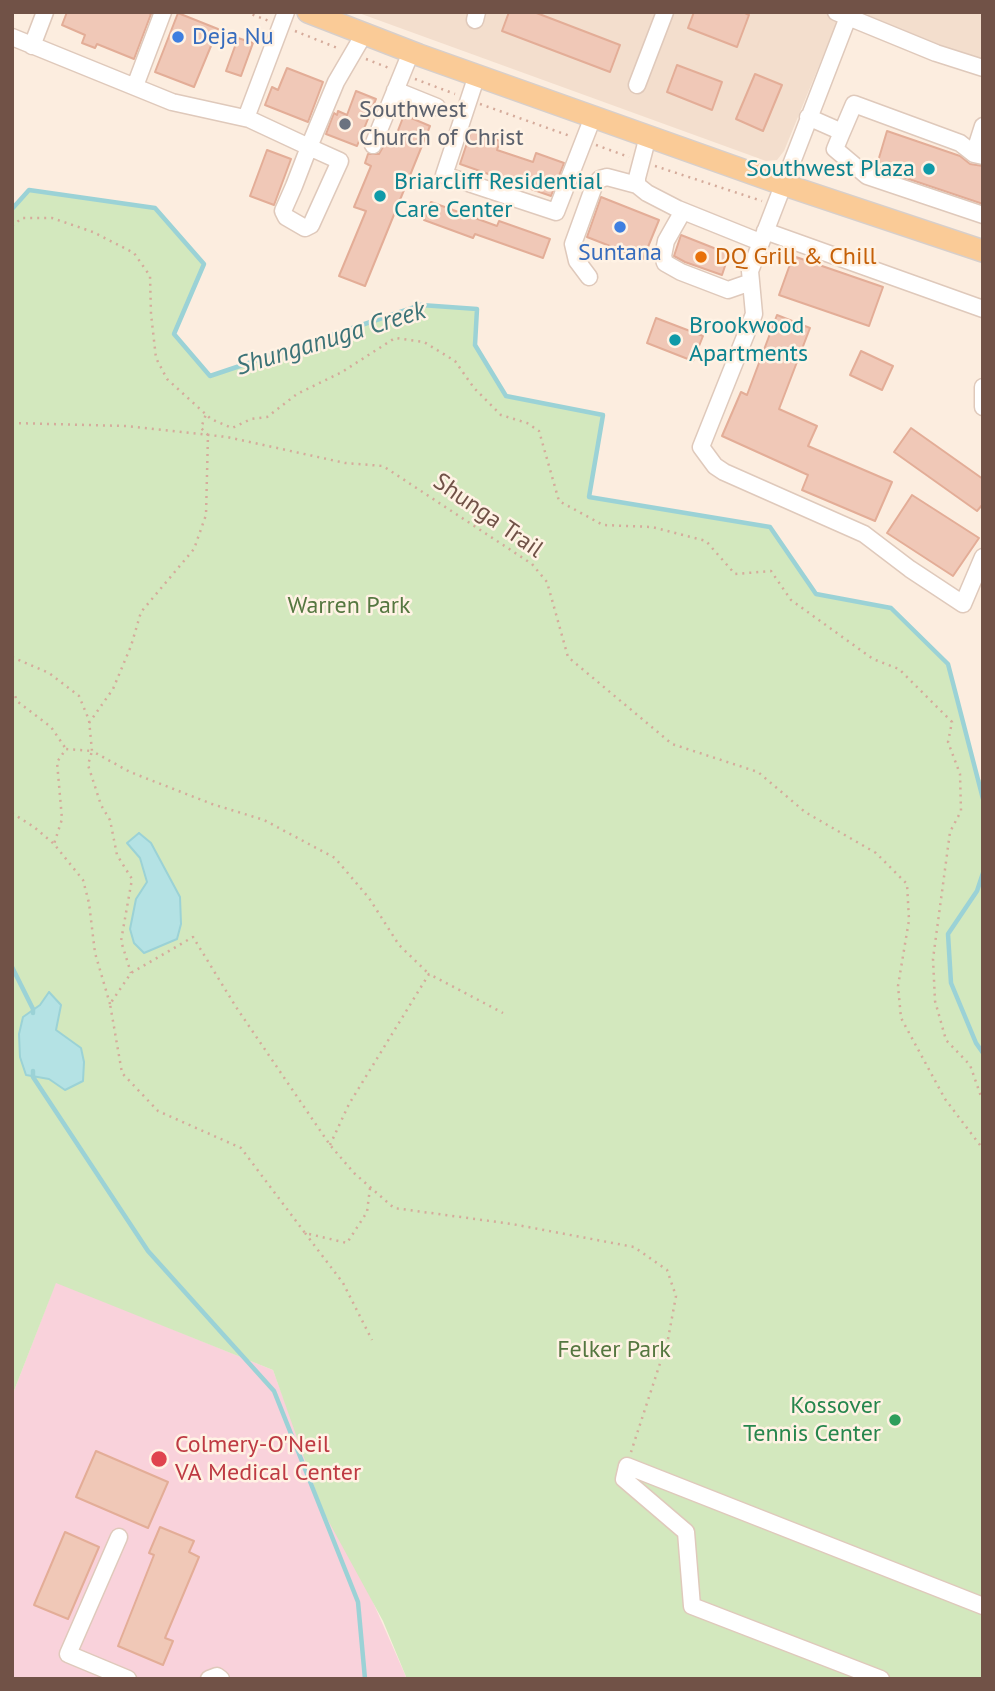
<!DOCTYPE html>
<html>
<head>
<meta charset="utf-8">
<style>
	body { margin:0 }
	#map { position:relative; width:995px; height:1691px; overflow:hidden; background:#fceddf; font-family:"PT Sans",sans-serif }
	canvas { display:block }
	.frame { position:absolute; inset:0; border:14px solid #715247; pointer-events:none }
</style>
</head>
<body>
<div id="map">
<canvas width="995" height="1691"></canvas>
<div class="frame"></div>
</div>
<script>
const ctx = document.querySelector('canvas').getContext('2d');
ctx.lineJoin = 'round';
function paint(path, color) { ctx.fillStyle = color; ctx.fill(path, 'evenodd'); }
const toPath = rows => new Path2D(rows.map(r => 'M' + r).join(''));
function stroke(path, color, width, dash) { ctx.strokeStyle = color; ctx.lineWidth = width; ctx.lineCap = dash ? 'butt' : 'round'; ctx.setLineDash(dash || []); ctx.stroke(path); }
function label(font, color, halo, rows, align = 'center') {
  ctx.font = font + ' "PT Sans",sans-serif'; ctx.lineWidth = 5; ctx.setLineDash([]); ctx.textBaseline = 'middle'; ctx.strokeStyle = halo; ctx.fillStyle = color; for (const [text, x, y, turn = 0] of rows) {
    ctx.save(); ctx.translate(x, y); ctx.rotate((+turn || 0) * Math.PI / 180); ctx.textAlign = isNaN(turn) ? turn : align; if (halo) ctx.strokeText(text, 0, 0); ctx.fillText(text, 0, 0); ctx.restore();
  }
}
paint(toPath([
	[356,12,841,12,784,151,777,160,766,161],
	[865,12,983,12,983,59,943,48,870,17]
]), '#f3decd');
paint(toPath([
	[56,1282,273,1370,287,1408,407,1679,12,1679,12,1396]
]), '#f9d2db');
paint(toPath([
	[29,190,155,208,204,264,174,333,210,376,421,305,477,309,475,345,506,396,603,415,589,497,770,527,816,594,891,608,948,664,979,779,983,781,983,1679,407,1679,383,1621,323,1511,273,1370,56,1283,12,1396,12,209]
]), '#d3e8be');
const water = toPath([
	[139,833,151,843,180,897,181,924,177,939,144,953,134,943,130,929,136,899,147,882,140,858,127,843,139,833],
	[49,992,61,1005,56,1030,81,1048,84,1062,83,1081,65,1090,49,1079,26,1075,20,1057,19,1034,23,1017,40,1005,49,992]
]);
paint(water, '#b4e2e4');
stroke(water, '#9bd2d6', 2);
stroke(toPath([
	[12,209,29,190,155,208,204,264,174,334,210,376,421,305,477,309,475,345,506,396,603,415,589,497,770,527,816,594,891,608,948,664,983,799],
	[983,873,977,891,948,934,951,983,976,1043,983,1053],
	[12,967,33,1009,33,1013],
	[33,1071,33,1077,148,1251,274,1391,358,1602,365,1679]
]), '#9bd2d6', 4.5);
const building = toPath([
	[67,12,147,12,151,14,134,59,97,44,95,48,82,43,85,35,62,25,67,12],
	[509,12,534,12,620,45,610,72,502,31,509,12],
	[694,12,743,12,749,15,737,47,688,28,694,12],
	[178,13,218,29,194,87,155,72,178,13],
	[238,38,253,43,241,76,226,71,238,38],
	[677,65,722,82,712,110,667,92,677,65],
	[287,68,323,82,308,122,265,105,272,87,278,90,287,68],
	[755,74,782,85,763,131,736,119,755,74],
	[356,91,376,99,357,146,326,134,334,113,337,115,338,111,347,115,356,91],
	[404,115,430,126,365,286,339,276,366,211,354,207,371,166,365,163,368,154,379,154,385,143,392,146,404,115],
	[471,131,500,141,497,150,533,162,536,153,564,163,551,196,460,164,471,131],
	[887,131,960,156,970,164,983,166,983,204,876,168,887,131],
	[267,150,291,159,274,205,250,196,267,150],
	[601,197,659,220,643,259,587,237,601,197],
	[431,202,497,226,499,221,550,239,543,258,475,234,473,238,424,220,431,202],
	[681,235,729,254,722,275,685,262,674,256,681,235],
	[793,256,883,287,869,326,779,295,793,256],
	[777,315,810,328,779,409,817,426,808,446,892,482,875,521,802,490,808,475,722,436,741,392,747,395,777,315],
	[656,318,703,336,693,361,647,343,656,318],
	[861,351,893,366,882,390,850,375,861,351],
	[911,428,983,479,983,504,977,511,894,452,911,428],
	[912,495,979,538,953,576,887,533,912,495],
	[96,1451,168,1482,148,1528,76,1497,96,1451],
	[160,1527,194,1541,189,1552,199,1557,165,1638,173,1641,163,1665,118,1646,154,1555,149,1553,160,1527],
	[65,1532,99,1547,68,1619,34,1605,65,1532]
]);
paint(building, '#f0c8b7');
stroke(building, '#e3ad97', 2);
const minor = toPath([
	[836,12,936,53,983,68],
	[850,12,750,271,754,314,701,447,715,466,724,472,864,534,910,569,963,604,983,557],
	[475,20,477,12],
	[12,37,172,102,249,119,309,147,340,161,311,225,305,228,286,217,283,211,294,186,309,147,336,82,364,34],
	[32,46,45,12],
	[477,75,444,175,556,212,593,117],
	[637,85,665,12],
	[135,86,163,12],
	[395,90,437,107],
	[808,117,842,132,854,104,960,143,974,154,983,156],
	[246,118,286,12],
	[842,132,835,149,867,176,983,215],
	[648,136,637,178,637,185,647,193,678,209,760,242],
	[373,145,411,52],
	[974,154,983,126],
	[683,211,666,241,663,256,665,263,681,272,728,290,751,282],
	[765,231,983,309],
	[589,277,577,261,573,244,594,186,600,179,607,177,637,185],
	[983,387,983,407],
	[119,1537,68,1654,128,1679],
	[209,1679,217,1676,221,1679],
	[881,1679,692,1606,686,1532,624,1479,627,1466,983,1606]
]);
const major = toPath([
	[308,12,419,55,782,184,983,251]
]);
stroke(minor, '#dfc9bb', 19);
stroke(major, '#d7cfcb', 24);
stroke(toPath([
	[246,12,269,21],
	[295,31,340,49],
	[366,59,389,68],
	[415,79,455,94],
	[480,104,570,136],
	[596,145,629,157],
	[655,166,762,201],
	[12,226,22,218,52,218,93,232,134,253,150,276,151,314,156,358,167,379,211,419,232,428,251,419,267,417,297,394,342,372,395,338,424,342,455,361,474,388,501,415,527,423,539,431,559,501,603,525,652,527,706,541,735,574,771,571,791,600,873,659,899,669,952,722,948,742,960,774,961,811,950,832,933,959,935,1001,946,1040,970,1065,983,1102],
	[12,423,126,426,227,437,345,463,383,466,532,564,547,582,568,657,672,744,758,772,805,812,876,853,907,884,909,920,898,986,901,1018,945,1099,983,1149],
	[12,657,49,673,79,696,89,720,92,751,130,772,212,804,264,820,335,858,369,898,399,945,429,974],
	[12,690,18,702,51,727,66,749],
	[89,723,113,689,131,646,141,612,194,549,206,515,208,435,201,428,206,414],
	[12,813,34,827,54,844],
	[110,1004,95,953,89,903,83,880,54,844,62,819,57,762,66,749,92,751,88,765,101,805,110,820,117,855,132,879,121,941,131,973],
	[330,1145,349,1104,429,974,503,1013],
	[370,1188,367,1212,347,1243,305,1233,241,1148,158,1111,122,1073,110,1004,131,973,193,937,236,1007,330,1145,354,1173,394,1208,512,1224,634,1247,667,1270,676,1296,668,1339,631,1452],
	[305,1233,343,1283,372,1340]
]), '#d5ab9b', 2.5, [2, 5]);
stroke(minor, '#fff', 16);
stroke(major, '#facb97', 21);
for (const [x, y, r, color] of [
	[178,37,7,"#3f7fe0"],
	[345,124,7,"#6b7280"],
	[929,169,7,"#0f9aa8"],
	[380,196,7,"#0f9aa8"],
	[620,227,7,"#3f7fe0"],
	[701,257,7,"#e8710a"],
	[675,340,7,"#0f9aa8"],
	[895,1420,7,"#2e9e5b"],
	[159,1459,9,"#e0444e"]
]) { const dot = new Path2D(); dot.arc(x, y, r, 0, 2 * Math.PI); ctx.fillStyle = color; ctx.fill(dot); stroke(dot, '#fff2e4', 2.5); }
label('24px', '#366cbe', '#fff2e4', [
	["Deja Nu",192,37],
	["Suntana",620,253,"center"]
], 'left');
label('24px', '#5b616d', '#fff2e4', [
	["Southwest",359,110],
	["Church of Christ",359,138]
], 'left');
label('24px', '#0d838f', '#fff2e4', [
	["Southwest Plaza",915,169,"right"],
	["Briarcliff Residential",394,182],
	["Care Center",394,210],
	["Brookwood",689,326],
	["Apartments",689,354]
], 'left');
label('24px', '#c56008', '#fff2e4', [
	["DQ Grill & Chill",715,257]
], 'left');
label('24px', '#715247', '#fff2e4', [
	["Shunga Trail",488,516,35]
]);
label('24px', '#557740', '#fff2e4', [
	["Warren Park",349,606],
	["Felker Park",614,1350]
]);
label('24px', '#27864d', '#fff2e4', [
	["Kossover",881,1406],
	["Tennis Center",881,1434]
], 'right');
label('24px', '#be3a42', '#fff2e4', [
	["Colmery-O'Neil",175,1445],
	["VA Medical Center",175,1473]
], 'left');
label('italic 26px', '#3c7377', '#fff2e4', [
	["Shunganuga Creek",331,339,-17]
]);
</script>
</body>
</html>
